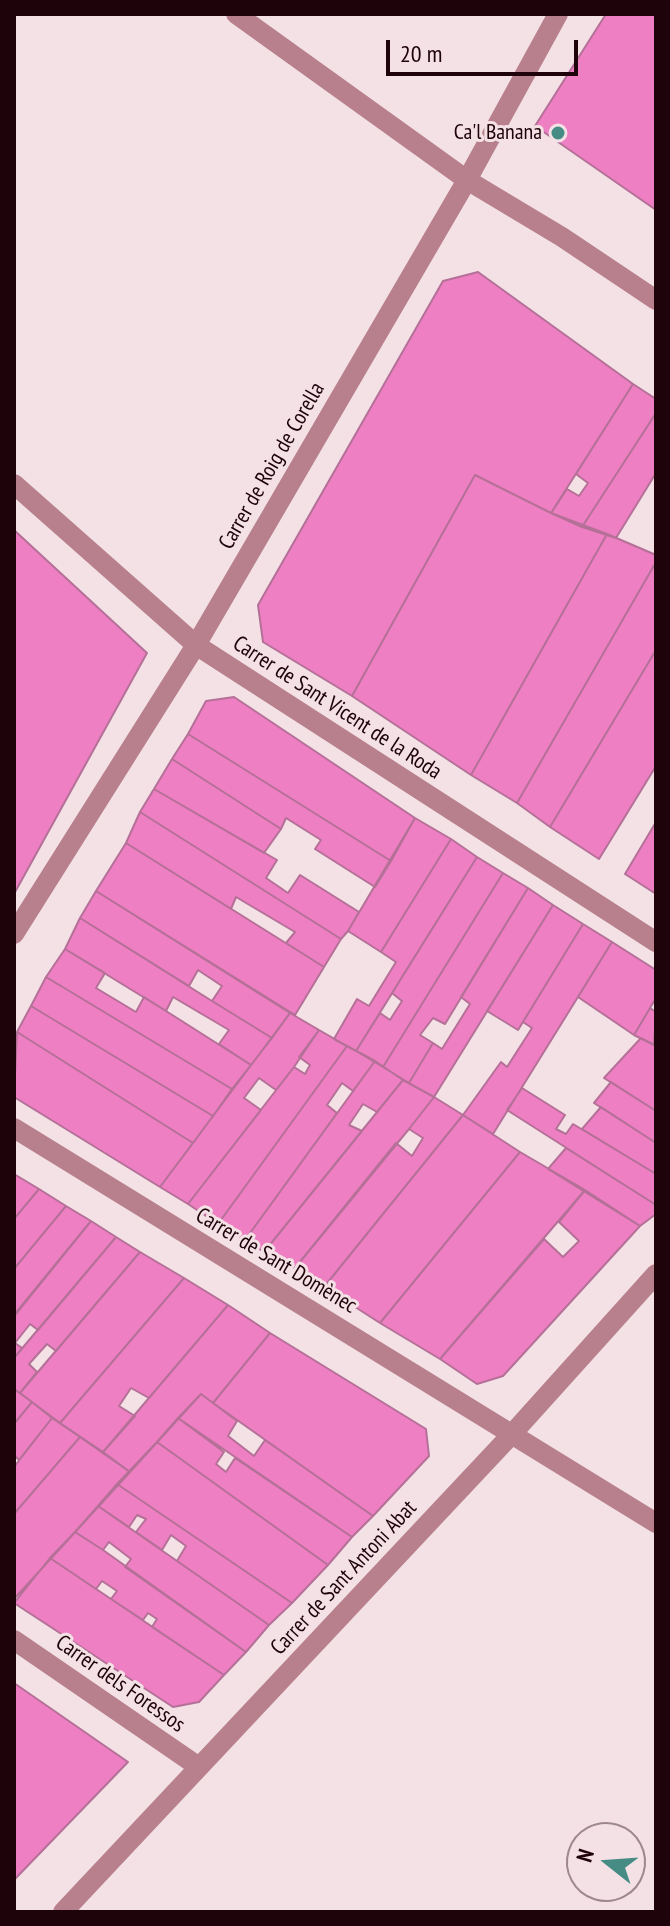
<!DOCTYPE html>
<html>
<head>
<meta charset="utf-8">
<style>
	body { margin:0 }
	#map { position:relative; width:670px; height:1926px; overflow:hidden; background:#f3e1e5; font-family:"PT Sans Narrow",sans-serif }
	canvas { display:block }
	.frame { position:absolute; inset:0; border:16px solid #1e030a; pointer-events:none }
	.north { position:absolute; left:566px; top:1822px; width:80px; height:80px; box-sizing:border-box; background:#f3e1e5; border:2px solid #9e888d; border-radius:50%; rotate:287deg; font-size:22px; font-weight:700; line-height:32px; text-align:center; color:#1e030a }
	.north::after { content:''; display:block; margin:auto; width:28px; height:36px; background:#478c84; clip-path:polygon(50% 0,100% 100%,50% 72%,0 100%) }
	.scale { position:absolute; left:386px; top:40px; width:192px; height:36px; box-sizing:border-box; border:4px solid #1e030a; border-top:0; padding-left:10px; font-size:24px; line-height:28px; white-space:nowrap; color:#1e030a; -webkit-text-stroke:6px #f3e1e5; paint-order:stroke }
</style>
</head>
<body>
<div id="map">
<canvas width="670" height="1926"></canvas>
<div class="frame"></div>
<div class="north">N</div>
<div class="scale">20 m</div>
</div>
<script>
const ctx = document.querySelector('canvas').getContext('2d');
ctx.lineJoin = 'round';
function paint(path, color) { ctx.fillStyle = color; ctx.fill(path, 'evenodd'); }
const toPath = rows => new Path2D(rows.map(r => 'M' + r).join(''));
function stroke(path, color, width, dash) { ctx.strokeStyle = color; ctx.lineWidth = width; ctx.lineCap = dash ? 'butt' : 'round'; ctx.setLineDash(dash || []); ctx.stroke(path); }
function label(font, color, halo, rows, align = 'center') {
  ctx.font = font + ' "PT Sans Narrow",sans-serif'; ctx.lineWidth = 6; ctx.setLineDash([]); ctx.textBaseline = 'middle'; ctx.strokeStyle = halo; ctx.fillStyle = color; for (const [text, x, y, turn = 0] of rows) {
    ctx.save(); ctx.translate(x, y); ctx.rotate((+turn || 0) * Math.PI / 180); ctx.textAlign = isNaN(turn) ? turn : align; if (halo) ctx.strokeText(text, 0, 0); ctx.fillText(text, 0, 0); ctx.restore();
  }
}
const building = toPath([
	[606,14,656,14,656,210,535,126,606,14],
	[478,272,633,384,551,513,475,475,352,696,263,642,258,605,443,281,478,272],
	[633,384,656,399,656,413,582,527,551,513,567,489,579,496,588,483,576,474,633,384],
	[656,413,656,473,616,538,582,527,656,413],
	[475,475,551,513,607,534,471,775,352,696,475,475],
	[14,530,147,653,14,894,14,530],
	[607,534,656,555,656,562,517,803,471,775,607,534],
	[656,562,656,650,550,827,517,803,656,562],
	[656,650,656,766,599,859,550,827,656,650],
	[234,697,415,818,391,861,188,734,206,701,234,697],
	[188,734,391,861,375,887,315,849,321,840,286,818,281,829,172,759,188,734],
	[172,759,281,829,264,853,154,789,172,759],
	[154,789,277,860,266,878,288,893,300,875,359,912,348,931,341,939,140,812,154,789],
	[140,812,341,939,324,967,286,943,295,932,236,897,231,909,126,843,140,812],
	[415,818,451,839,381,952,348,931,415,818],
	[656,822,656,894,625,874,656,822],
	[451,839,477,857,356,1051,334,1039,357,999,369,1006,396,962,381,952,451,839],
	[126,843,324,967,295,1015,96,891,126,843],
	[477,857,503,873,383,1067,356,1051,380,1013,390,1020,402,1001,392,993,477,857],
	[503,873,528,888,445,1024,433,1018,420,1035,433,1043,409,1083,383,1067,503,873],
	[528,888,553,905,434,1097,409,1083,433,1043,442,1049,470,1004,461,997,528,888],
	[96,891,290,1013,272,1038,212,1001,222,986,198,970,189,986,80,918,96,891],
	[553,905,583,924,518,1030,487,1011,553,905],
	[80,918,212,1001,272,1038,251,1065,219,1044,229,1030,173,997,166,1011,65,949,80,918],
	[583,924,612,942,493,1134,463,1115,501,1062,507,1067,532,1028,523,1022,583,924],
	[612,942,656,970,656,998,634,1035,578,997,612,942],
	[65,949,105,973,96,988,136,1012,144,997,251,1065,232,1089,46,977,65,949],
	[46,977,232,1089,213,1116,31,1006,46,977],
	[31,1006,213,1116,193,1143,17,1032,31,1006],
	[650,1008,656,1012,654,1045,634,1035,650,1008],
	[290,1013,319,1030,294,1067,276,1090,259,1078,244,1098,261,1110,188,1204,160,1187,290,1013],
	[319,1030,347,1046,218,1224,188,1204,294,1067,305,1074,310,1065,299,1057,319,1030],
	[17,1032,193,1143,160,1187,14,1097,17,1032],
	[641,1038,656,1046,656,1111,604,1078,641,1038],
	[347,1046,375,1061,353,1091,342,1083,327,1105,337,1113,245,1240,218,1224,347,1046],
	[375,1061,403,1080,377,1112,363,1104,349,1125,362,1131,264,1252,245,1240,375,1061],
	[403,1080,434,1097,409,1129,295,1268,264,1252,403,1080],
	[611,1082,656,1111,656,1143,594,1103,611,1082],
	[522,1088,565,1115,556,1129,566,1134,573,1124,656,1174,656,1205,507,1110,522,1088],
	[434,1097,463,1115,324,1287,295,1268,396,1143,412,1156,423,1138,409,1129,434,1097],
	[601,1107,656,1143,656,1174,582,1129,601,1107],
	[463,1115,520,1152,380,1323,324,1287,463,1115],
	[566,1148,656,1205,656,1214,640,1226,548,1169,566,1148],
	[520,1152,585,1190,440,1359,380,1323,520,1152],
	[14,1174,39,1189,14,1219,14,1174],
	[39,1189,66,1206,14,1269,14,1219,39,1189],
	[585,1190,640,1226,503,1376,477,1384,440,1359,544,1239,563,1257,579,1241,559,1222,585,1190],
	[66,1206,91,1221,15,1315,14,1269,66,1206],
	[91,1221,116,1237,38,1330,30,1324,15,1343,22,1348,14,1358,14,1315,91,1221],
	[116,1237,140,1252,56,1351,47,1344,29,1364,37,1372,20,1393,14,1389,14,1358,116,1237],
	[140,1252,184,1278,60,1423,20,1393,140,1252],
	[184,1278,228,1305,149,1398,131,1388,119,1406,135,1416,103,1452,60,1423,184,1278],
	[228,1305,270,1333,213,1403,201,1394,130,1472,103,1452,228,1305],
	[270,1333,426,1429,429,1456,373,1516,213,1403,270,1333],
	[14,1389,32,1402,14,1424,14,1389],
	[201,1394,237,1421,228,1436,254,1456,265,1440,373,1516,352,1537,178,1418,201,1394],
	[32,1402,52,1418,19,1460,14,1455,14,1424,32,1402],
	[52,1418,80,1437,14,1514,14,1467,52,1418],
	[178,1418,224,1452,216,1464,226,1472,235,1458,352,1537,328,1565,157,1442,178,1418],
	[80,1437,130,1472,14,1599,14,1514,80,1437],
	[157,1442,328,1565,292,1603,117,1484,157,1442],
	[117,1484,292,1603,269,1625,177,1561,186,1546,171,1535,162,1550,136,1532,146,1519,137,1515,129,1527,98,1506,117,1484],
	[98,1506,177,1561,269,1625,246,1652,125,1567,131,1559,109,1542,103,1550,75,1532,98,1506],
	[75,1532,103,1550,246,1652,224,1675,152,1627,157,1619,148,1613,143,1620,111,1599,117,1591,102,1581,96,1589,50,1558,75,1532],
	[50,1558,111,1599,224,1675,199,1702,173,1707,14,1603,50,1558],
	[14,1683,128,1762,14,1880,14,1683]
]);
paint(building, '#ee7fc2');
stroke(building, '#b57098', 2);
stroke(toPath([
	[236,14,467,180,562,237,656,300],
	[14,484,196,645,656,942],
	[14,934,196,645,467,180,558,14],
	[14,1128,656,1523],
	[14,1640,199,1767],
	[63,1912,512,1434,656,1274]
]), '#b7808c', 20);
for (const [x, y, r, color] of [
	[558,133,8,"#478c84"]
]) { const dot = new Path2D(); dot.arc(x, y, r, 0, 2 * Math.PI); ctx.fillStyle = color; ctx.fill(dot); stroke(dot, '#f3e1e5', 3); }
label('22px', '#1e030a', '#f3e1e5', [
	["Ca'l Banana",542,133]
], 'right');
label('22px', '#1e030a', '#f3e1e5', [
	["Carrer de Roig de Corella",272,466,-60],
	["Carrer de Sant Vicent de la Roda",337,708,33],
	["Carrer de Sant Domènec",276,1261,31],
	["Carrer de Sant Antoni Abat",344,1578,-47],
	["Carrer dels Foressos",120,1684,35]
]);
</script>
</body>
</html>
